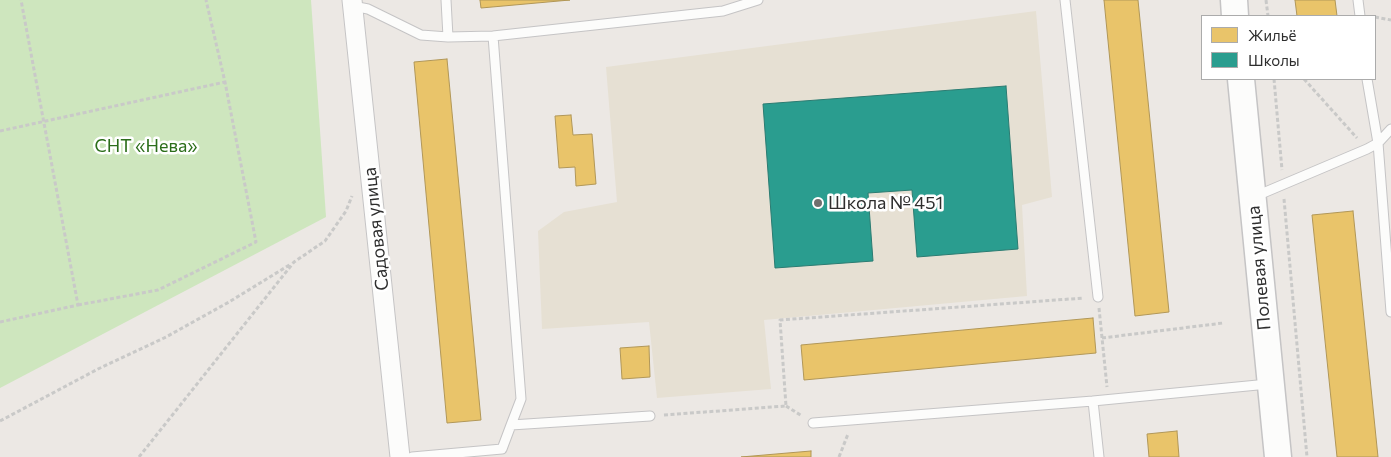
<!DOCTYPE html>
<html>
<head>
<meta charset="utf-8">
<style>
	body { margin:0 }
	#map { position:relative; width:1391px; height:457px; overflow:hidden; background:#ece8e4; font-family:Commissioner,sans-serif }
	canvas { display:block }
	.legend { position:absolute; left:1201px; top:15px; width:175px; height:65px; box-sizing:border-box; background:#fff; border:1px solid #ababab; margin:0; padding:6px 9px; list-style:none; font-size:15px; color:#2e2e2e }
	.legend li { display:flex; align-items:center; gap:10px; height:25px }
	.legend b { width:25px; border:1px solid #ababab }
</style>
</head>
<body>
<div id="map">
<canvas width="1391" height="457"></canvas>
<ul class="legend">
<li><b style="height:14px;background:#e9c46a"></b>Жильё</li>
<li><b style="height:14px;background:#2a9d8f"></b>Школы</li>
</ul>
</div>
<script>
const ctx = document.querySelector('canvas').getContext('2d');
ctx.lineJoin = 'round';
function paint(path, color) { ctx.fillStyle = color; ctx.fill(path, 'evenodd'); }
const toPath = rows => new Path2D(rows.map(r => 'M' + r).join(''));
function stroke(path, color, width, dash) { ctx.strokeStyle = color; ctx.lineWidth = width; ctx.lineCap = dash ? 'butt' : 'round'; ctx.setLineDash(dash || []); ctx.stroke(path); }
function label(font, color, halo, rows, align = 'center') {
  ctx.font = font + ' Commissioner,sans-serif'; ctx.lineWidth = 5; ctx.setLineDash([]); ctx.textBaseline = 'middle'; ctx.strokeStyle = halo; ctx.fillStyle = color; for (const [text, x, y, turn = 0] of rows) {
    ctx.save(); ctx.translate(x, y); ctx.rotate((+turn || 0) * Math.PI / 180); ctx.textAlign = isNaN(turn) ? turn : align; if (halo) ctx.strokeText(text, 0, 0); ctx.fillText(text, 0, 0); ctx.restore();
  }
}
paint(toPath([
	[1036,11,1052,197,1022,205,1027,296,764,320,771,389,657,398,649,322,542,329,538,231,564,212,617,202,606,67]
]), '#e6e0d3');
paint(toPath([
	[0,0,311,0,326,217,0,388]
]), '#cee6be');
const homes = toPath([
	[480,0,570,0,481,8,480,0],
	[1104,0,1138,0,1169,312,1135,316,1104,0],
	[1295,0,1335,0,1337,16,1297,16,1295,0],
	[447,59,481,420,447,423,414,62,447,59],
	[571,115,573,135,592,134,596,184,576,186,575,167,559,168,555,116,571,115],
	[1353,211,1378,457,1337,457,1312,215,1353,211],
	[1093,318,1096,353,804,380,801,345,1093,318],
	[649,346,650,377,622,379,620,348,649,346],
	[1177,431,1179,457,1149,457,1147,434,1177,431],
	[811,451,811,457,741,457,811,451]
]);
paint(homes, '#e9c46a');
stroke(homes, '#b19758', 1);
const schools = toPath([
	[1006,86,1018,249,917,257,912,190,868,193,873,261,775,268,763,104,1006,86]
]);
paint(schools, '#2a9d8f');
stroke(schools, '#2b7c72', 1);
const lane = toPath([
	[446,0,448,37],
	[1065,0,1098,297],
	[1358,0,1360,16],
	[353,6,368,9,421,35,448,37,493,36,723,11,758,0],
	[493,36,521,399,511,425],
	[1367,79,1378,143,1391,312],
	[1256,196,1367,149,1378,143,1391,129],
	[1093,401,1099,457],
	[813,423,1093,401,1268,384],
	[412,457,502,449,511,425,650,416]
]);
const street = toPath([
	[352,0,400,457]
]);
const secondary = toPath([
	[1234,0,1235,16],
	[1241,79,1278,457]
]);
stroke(lane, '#c5c4c5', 11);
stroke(street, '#c5c4c5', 21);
stroke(secondary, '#c5c4c5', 29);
stroke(toPath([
	[1266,0,1268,16],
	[1375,17,1391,20],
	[1274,79,1282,170],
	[1304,79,1357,138],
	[0,131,225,82],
	[1284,199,1307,457],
	[78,305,158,290,256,242,225,82,206,0],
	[1099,308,1107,387],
	[0,322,78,305,21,0],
	[1102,338,1223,323],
	[786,406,802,416],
	[664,415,786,406,780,320,1084,298],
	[0,421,98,369,166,337,229,302,291,264],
	[139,457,294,262,325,241,346,211,352,196],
	[839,457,848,434]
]), '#c9c9c8', 3, [4, 2.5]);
stroke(lane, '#fcfcfb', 9);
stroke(street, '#fcfcfb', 19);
stroke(secondary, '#fcfcfb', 26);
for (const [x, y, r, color] of [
	[818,203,5,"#706f6e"]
]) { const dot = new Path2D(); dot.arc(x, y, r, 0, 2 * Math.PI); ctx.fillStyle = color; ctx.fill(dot); stroke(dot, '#fff', 2); }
label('18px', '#2c6e1b', '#fff', [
	["СНТ «Нева»",146,146]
]);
label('18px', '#2e2e2e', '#fff', [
	["Школа № 451",828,203]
], 'left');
label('18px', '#2e2e2e', '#fff', [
	["Садовая улица",376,229,-96],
	["Полевая улица",1259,268,-95]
]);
</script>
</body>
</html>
